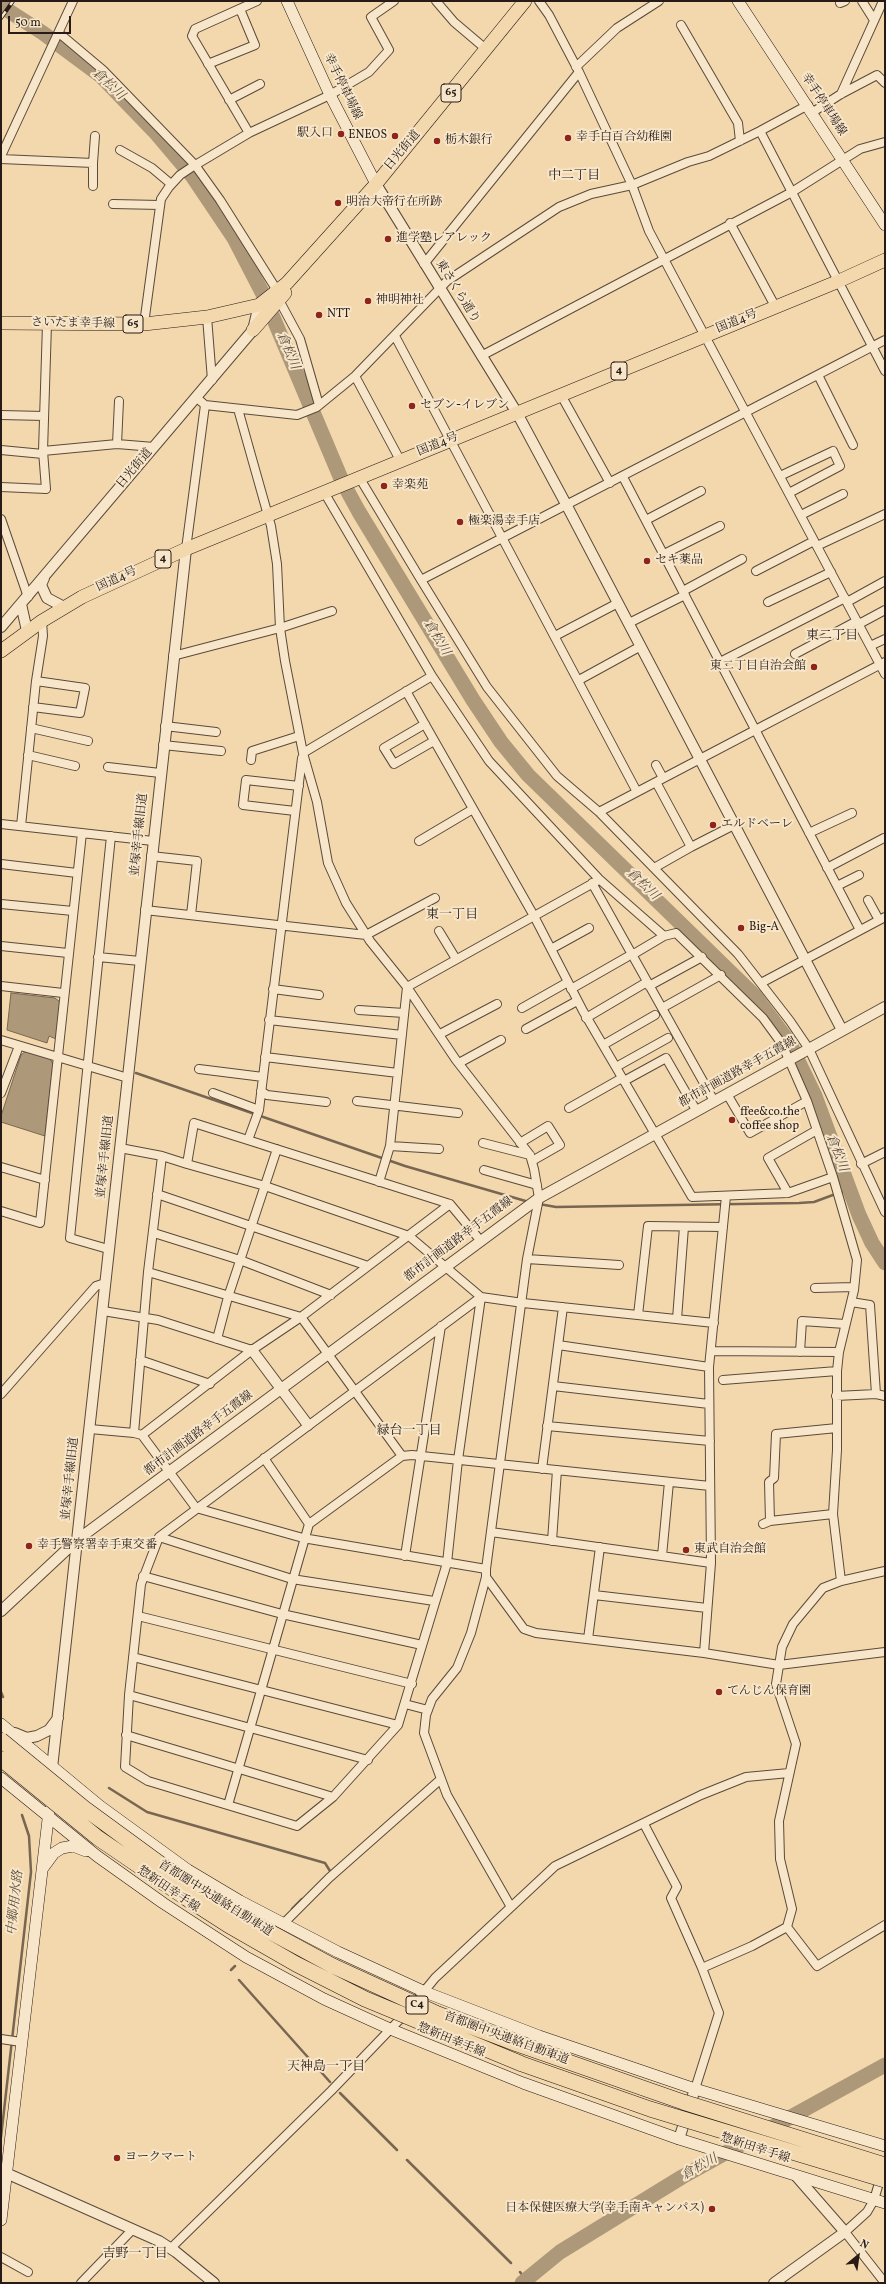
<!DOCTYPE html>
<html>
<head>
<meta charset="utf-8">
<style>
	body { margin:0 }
	#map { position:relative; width:886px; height:2284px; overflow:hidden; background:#f2d8ac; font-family:Vollkorn,serif }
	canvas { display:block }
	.frame { position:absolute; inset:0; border:2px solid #281b17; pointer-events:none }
	.north { position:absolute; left:838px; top:2236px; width:40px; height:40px; -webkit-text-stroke:3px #f7e6c9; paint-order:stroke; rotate:29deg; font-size:11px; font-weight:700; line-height:16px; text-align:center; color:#281b17 }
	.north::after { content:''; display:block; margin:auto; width:14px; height:18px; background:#281b17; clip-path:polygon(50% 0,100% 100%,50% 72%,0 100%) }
	.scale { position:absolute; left:8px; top:16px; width:63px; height:18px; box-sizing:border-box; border:2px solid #281b17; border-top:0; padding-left:5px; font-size:12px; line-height:14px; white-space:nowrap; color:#281b17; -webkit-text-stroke:3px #f7e6c9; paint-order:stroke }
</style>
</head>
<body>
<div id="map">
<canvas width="886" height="2284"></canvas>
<div class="frame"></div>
<div class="north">N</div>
<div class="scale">50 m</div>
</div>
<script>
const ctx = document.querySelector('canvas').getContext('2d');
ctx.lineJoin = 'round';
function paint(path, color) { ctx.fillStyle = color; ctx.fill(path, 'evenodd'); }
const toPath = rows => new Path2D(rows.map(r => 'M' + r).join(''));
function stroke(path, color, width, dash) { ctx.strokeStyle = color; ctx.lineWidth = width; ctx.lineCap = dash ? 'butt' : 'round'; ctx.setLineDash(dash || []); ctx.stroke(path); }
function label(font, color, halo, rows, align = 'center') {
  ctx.font = font + ' Vollkorn,"Noto Serif JP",serif'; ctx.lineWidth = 4; ctx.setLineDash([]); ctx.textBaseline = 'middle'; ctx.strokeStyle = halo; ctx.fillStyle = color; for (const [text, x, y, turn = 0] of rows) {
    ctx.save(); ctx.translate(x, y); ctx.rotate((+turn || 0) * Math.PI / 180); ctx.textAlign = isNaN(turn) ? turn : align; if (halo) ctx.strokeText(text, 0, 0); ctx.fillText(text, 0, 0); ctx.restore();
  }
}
const water = toPath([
	[11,993,55,998,60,1002,56,1039,49,1036,47,1043,7,1030,11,993],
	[26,1051,50,1059,53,1064,45,1136,1,1122,1,1116,21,1055,26,1051]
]);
paint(water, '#ad9879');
stroke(water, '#786652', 1);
stroke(toPath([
	[136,1073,405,1166,529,1202],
	[539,1204,556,1207,799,1203,814,1202,849,1189],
	[1,1692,3,1697],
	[109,1788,147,1812,325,1863,330,1871],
	[292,1909,302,1899],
	[231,1970,235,1966],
	[239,1980,330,2082],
	[340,2093,397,2150],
	[1,2137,31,1872,29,1836,22,1815],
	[407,2160,511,2263],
	[520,2272,526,2280]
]), '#786652', 2.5);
stroke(toPath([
	[1,6,43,33,101,76,155,132,193,177,234,238,264,296,342,481,359,512,473,700,501,742,528,775,754,995,789,1042,815,1096,859,1215,872,1243,885,1263],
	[522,2283,560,2252,682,2177,885,2065]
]), '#ad9879', 15);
const minor = toPath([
	[436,1,454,22,487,50],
	[539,1,549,15,579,72,632,185,649,231,885,674],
	[862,1,874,20],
	[840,3,845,1],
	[681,25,738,123,740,141],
	[59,33,103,70,195,165,220,200,278,292],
	[208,64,255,45,240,9],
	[576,67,617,28,659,1],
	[841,94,883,1],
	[229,100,260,84],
	[813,112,841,94,877,75,885,83],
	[760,131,885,371],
	[249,133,192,36,195,29,257,1],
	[120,150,152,168,171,184],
	[1,156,73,1],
	[1,159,93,163,95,136],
	[93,163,93,186],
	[113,204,160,205],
	[730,223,775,306],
	[424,264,579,72],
	[279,300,300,339,319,405],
	[207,317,212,380],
	[144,324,161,199,169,187,180,175,192,167,249,133,330,95,369,72,389,50,371,17,394,1],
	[395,336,637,792,885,662],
	[481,356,792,192,860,149,885,142],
	[818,375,853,445],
	[355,376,400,460],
	[561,395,610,483],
	[197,398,205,405,297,415,317,407,355,376,447,281,559,207,591,194,632,185,688,162,709,156,760,131,808,105],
	[238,409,271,526,277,564,280,628,285,661,303,753,317,802,328,863,346,903,370,941,407,987,456,1060,530,1155,534,1169,539,1198,527,1259,486,1569,486,1577,471,1633,457,1668,432,1699,426,1715,424,1733,447,1795,511,1907],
	[1,415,44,416],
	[117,444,119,401],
	[1,450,43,454],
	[43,451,117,444,154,447],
	[780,476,833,451,840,466,789,493],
	[359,477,421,580,885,340],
	[623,477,860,930],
	[1,487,46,489,43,451,47,324],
	[324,492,432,676,489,761,599,879,664,936],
	[801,515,843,494],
	[1,519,28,597],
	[646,520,701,491],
	[817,546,885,514],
	[186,549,205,405],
	[664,554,720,526],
	[756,571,814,541],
	[421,580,487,687,557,776,599,812,738,954,790,1021,809,1049,885,1212],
	[683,591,742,559],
	[768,602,831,572],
	[847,602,885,581],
	[629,623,685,595],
	[859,624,885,610],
	[555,636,618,603],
	[870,646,885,639],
	[795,654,857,621],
	[173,656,280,628,332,611],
	[720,662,845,598],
	[579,680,641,646],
	[406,691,534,916,583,1011,692,1197,788,1193,833,1177],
	[33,707,80,713,85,688,36,681],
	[425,724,384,748,394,764,434,741],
	[165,726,216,732],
	[31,728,88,741],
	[163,745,221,751],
	[303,753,432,676],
	[28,755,75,766],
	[251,760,252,751,299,736],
	[656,765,663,778],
	[108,767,160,773],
	[295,811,243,805,246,780,299,786],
	[599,812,637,792],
	[1,824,153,841],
	[21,826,36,681,43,636,42,621],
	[809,833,852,813],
	[419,841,473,809],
	[691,847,734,825],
	[151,856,197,861,191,915],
	[1,864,77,873],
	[654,868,691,847,656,782],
	[827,868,884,838],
	[592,883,714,1101],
	[837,886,859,875],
	[868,900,879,920],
	[1,904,73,911],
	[145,910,366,935,435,898],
	[439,931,456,959],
	[1,946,68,953],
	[551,949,589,928],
	[632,955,664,936,676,933,763,1018,782,1044,807,1101,833,1177,857,1260,854,1290,839,1352,837,1371,837,1450,833,1514,841,1581],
	[98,957,140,961],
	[761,983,885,917],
	[1,986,63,993],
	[649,986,702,957],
	[407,987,597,881],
	[273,989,319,995],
	[571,989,627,957],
	[522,1008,568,982],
	[662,1008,721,975],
	[359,1010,404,1013],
	[586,1018,647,982],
	[269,1020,402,1035],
	[526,1029,577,1001],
	[440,1034,497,1004],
	[1,1040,128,1078],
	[603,1045,655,1015],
	[265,1057,398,1073],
	[459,1063,501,1040],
	[616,1067,668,1038],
	[199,1069,263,1077],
	[624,1081,666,1058,696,1110],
	[261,1091,267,1095,326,1102],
	[1,1093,19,1046],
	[213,1093,259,1110],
	[727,1094,750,1133,807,1101],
	[357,1101,458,1113],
	[569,1108,622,1078],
	[248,1140,259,1110,302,758],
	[483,1143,530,1155],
	[520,1143,548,1126,560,1145,532,1161],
	[390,1146,439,1149],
	[120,1148,162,1156],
	[187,1164,265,1186,409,1236,481,1297,523,1303,714,1323],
	[861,1164,885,1152],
	[1,1167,45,1180],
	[484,1170,537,1185],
	[379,1182,390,1146,407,987],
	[788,1193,768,1158,817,1130],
	[157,1194,368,1266],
	[1,1211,40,1223,82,833],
	[154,1233,240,1260,331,1295],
	[108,1249,70,1238,111,836],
	[527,1259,619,1265],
	[148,1272,301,1317,402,1456],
	[815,1288,854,1287],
	[481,1297,458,1460,447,1563,398,1725,333,1797,297,1826,148,1781,125,1767,129,1695,141,1584,159,1537,481,1297],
	[851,1302,870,1305,876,1394,885,1396],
	[103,1311,158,1320,252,1350],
	[638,1315,648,1226,723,1227],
	[677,1319,684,1227],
	[217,1339,228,1297,277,1149],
	[558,1345,709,1367],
	[711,1351,839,1352],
	[800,1352,802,1321,845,1324],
	[140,1360,210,1384],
	[723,1380,837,1371],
	[553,1386,709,1404],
	[1,1394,96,1286,105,1283],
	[836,1396,876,1394],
	[547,1426,710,1441],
	[90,1429,134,1433,142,1435,196,1508,303,1538,486,1569],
	[134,1433,148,1272,162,1156,187,1164,194,1123,450,1204,480,1240],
	[142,1435,252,1350,301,1317,450,1204],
	[264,1458,309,1524],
	[542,1469,563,1307],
	[770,1521,769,1482,774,1478,776,1434,837,1428],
	[763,1524,770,1521,833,1514],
	[491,1532,711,1563],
	[159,1537,292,1579,434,1601],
	[552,1541,557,1470],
	[405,1556,441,1326],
	[662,1556,669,1482],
	[143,1576,282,1614,422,1645],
	[486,1577,524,1629,536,1633,704,1653,779,1665,885,1652],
	[594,1595,707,1608],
	[138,1616,412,1684],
	[588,1639,600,1547],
	[704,1653,711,1563,709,1367,726,1196],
	[133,1657,398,1725],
	[129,1695,368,1760],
	[405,1704,428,1710],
	[126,1735,333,1797],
	[228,1805,309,1524,402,1456,412,1455,710,1486],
	[644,1824,677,1887,671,1898,702,1968,719,2013,695,2089],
	[283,1924,329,1878,441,1779],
	[787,1927,817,1966,885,1925],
	[702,1968,752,1946,787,1927,792,1909,780,1859,779,1821,796,1744,776,1684,782,1647,793,1624,823,1588,841,1581,885,1571],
	[413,2005,435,1978,555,1866,701,1795,746,1777,789,1773],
	[1,2039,21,2042],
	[881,2176,874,2200,867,2212,845,2232,885,2283],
	[171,2248,331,2091,405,2014],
	[1,2257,28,2272],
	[81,2283,133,2229]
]);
const tertiary = toPath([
	[376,184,517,413,567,506,842,1030],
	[44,578,41,585,47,598,64,607],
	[21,604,27,631],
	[1,627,253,330,259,305],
	[252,1350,308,1425],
	[1,1611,77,1540,539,1198,885,1007],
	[15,1733,27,1738,37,1736,49,1730,58,1718],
	[52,1768,186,549],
	[679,2139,695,2089],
	[6,2173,159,2241,176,2252,214,2283],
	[774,2283,845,2232,797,2177]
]);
const secondary = toPath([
	[287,1,330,95,376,184],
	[738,1,885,225],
	[1,1724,100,1806,188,1870,240,1901,338,1952,425,1992,539,2036,695,2089,885,2146],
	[1,1778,97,1856,163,1903,246,1957,324,1999,390,2029,523,2083,679,2139,885,2203],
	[43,1868,54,1853,62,1848,73,1846,86,1851],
	[1,2220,49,1811]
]);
const primary = toPath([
	[1,323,144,324,207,317,259,305,287,283,376,184,525,1],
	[253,330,285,293]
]);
const trunk = toPath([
	[1,651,42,621,82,597,186,549,839,281,885,260]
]);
stroke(minor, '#5a4a3c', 10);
stroke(tertiary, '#5a4a3c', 12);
stroke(secondary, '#281b17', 12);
stroke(primary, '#281b17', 14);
stroke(trunk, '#281b17', 14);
stroke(minor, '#f7e6c9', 8);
stroke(tertiary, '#f7e6c9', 10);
stroke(secondary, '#f7e6c9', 11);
stroke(primary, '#f2d8ac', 13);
stroke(trunk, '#f2d8ac', 13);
const rail = toPath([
	[1,18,13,1]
]);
stroke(rail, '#281b17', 4);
stroke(rail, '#f7e6c9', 2.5, [8]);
const motorwayBridge = toPath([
	[1,1740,84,1808,181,1879,235,1913,333,1966,438,2014,517,2044,683,2102,885,2165],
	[1,1759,98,1838,186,1898,228,1925,296,1964,365,1999,522,2064,650,2109,885,2180]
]);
stroke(motorwayBridge, '#281b17', 16, []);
stroke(motorwayBridge, '#f2d8ac', 15);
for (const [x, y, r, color] of [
	[341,134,4,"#8f2418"],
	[395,136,4,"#8f2418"],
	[568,138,4,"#8f2418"],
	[437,141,4,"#8f2418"],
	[338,203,4,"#8f2418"],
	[388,239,4,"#8f2418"],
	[368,301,4,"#8f2418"],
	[319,315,4,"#8f2418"],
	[412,406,4,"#8f2418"],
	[384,486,4,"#8f2418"],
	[460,522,4,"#8f2418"],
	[647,561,4,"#8f2418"],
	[814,667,4,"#8f2418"],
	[713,825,4,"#8f2418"],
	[741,928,4,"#8f2418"],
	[732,1120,4,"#8f2418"],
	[29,1546,4,"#8f2418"],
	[686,1550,4,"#8f2418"],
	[719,1692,4,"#8f2418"],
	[117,2158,4,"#8f2418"],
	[712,2209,4,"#8f2418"]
]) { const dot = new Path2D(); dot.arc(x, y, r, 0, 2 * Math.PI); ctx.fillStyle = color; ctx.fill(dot); stroke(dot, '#f7e6c9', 1.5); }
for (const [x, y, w] of [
	[451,93,20],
	[133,324,20],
	[619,371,16],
	[163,559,16],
	[417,2005,22]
]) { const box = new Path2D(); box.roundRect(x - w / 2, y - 9, w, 18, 3); ctx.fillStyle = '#f7e6c9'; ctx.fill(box); stroke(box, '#281b17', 1); }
label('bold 11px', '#281b17', null, [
	["65",451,93],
	["65",133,324],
	["4",619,371],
	["4",163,559],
	["C4",417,2005]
]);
label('12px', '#281b17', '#f7e6c9', [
	["幸手停車場線",342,87,64],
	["幸手停車場線",823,105,57],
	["日光街道",403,151,-50],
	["東さくら通り",457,292,58],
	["国道4号",737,322,-22],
	["さいたま幸手線",73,324,1],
	["国道4号",438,445,-22],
	["日光街道",135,469,-50],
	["国道4号",117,580,-25],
	["並塚幸手線旧道",140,835,-84],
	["都市計画道路幸手五霞線",738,1073,-29],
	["並塚幸手線旧道",106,1157,-84],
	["都市計画道路幸手五霞線",459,1240,-37],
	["都市計画道路幸手五霞線",199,1434,-37],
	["並塚幸手線旧道",71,1479,-84],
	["惣新田幸手線",168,1890,34],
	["首都圏中央連絡自動車道",215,1899,32],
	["首都圏中央連絡自動車道",506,2039,20],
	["惣新田幸手線",451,2041,22],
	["惣新田幸手線",755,2149,18]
]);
label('12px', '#281b17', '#f7e6c9', [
	["駅入口",333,134,"right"],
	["ENEOS",387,136,"right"],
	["幸手白百合幼稚園",576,138],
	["栃木銀行",445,141],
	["明治大帝行在所跡",346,203],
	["進学塾レアレック",396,239],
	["神明神社",376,301],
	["NTT",327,315],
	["セブン-イレブン",420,406],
	["幸楽苑",392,486],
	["極楽湯幸手店",468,522],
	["セキ薬品",655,561],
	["東二丁目自治会館",806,667,"right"],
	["エルドベーレ",721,825],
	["Big-A",749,928],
	["ffee&co.the",740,1113],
	["coffee shop",740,1127],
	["幸手警察署幸手東交番",37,1546],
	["東武自治会館",694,1550],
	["てんじん保育園",727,1692],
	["ヨークマート",125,2158],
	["日本保健医療大学(幸手南キャンパス)",704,2209,"right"]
], 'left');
label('italic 13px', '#5d4d3e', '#f7e6c9', [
	["倉松川",108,85,43],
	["倉松川",287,351,67],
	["倉松川",436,638,59],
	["倉松川",642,885,44],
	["倉松川",836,1153,69],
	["中郷用水路",16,1903,-84],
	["倉松川",700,2168,-29]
]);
label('13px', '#281b17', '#f7e6c9', [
	["中二丁目",574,177],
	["東二丁目",832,637],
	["東一丁目",452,916],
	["緑台一丁目",409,1432],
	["天神島一丁目",326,2068],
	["吉野一丁目",135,2255]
]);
</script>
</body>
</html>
